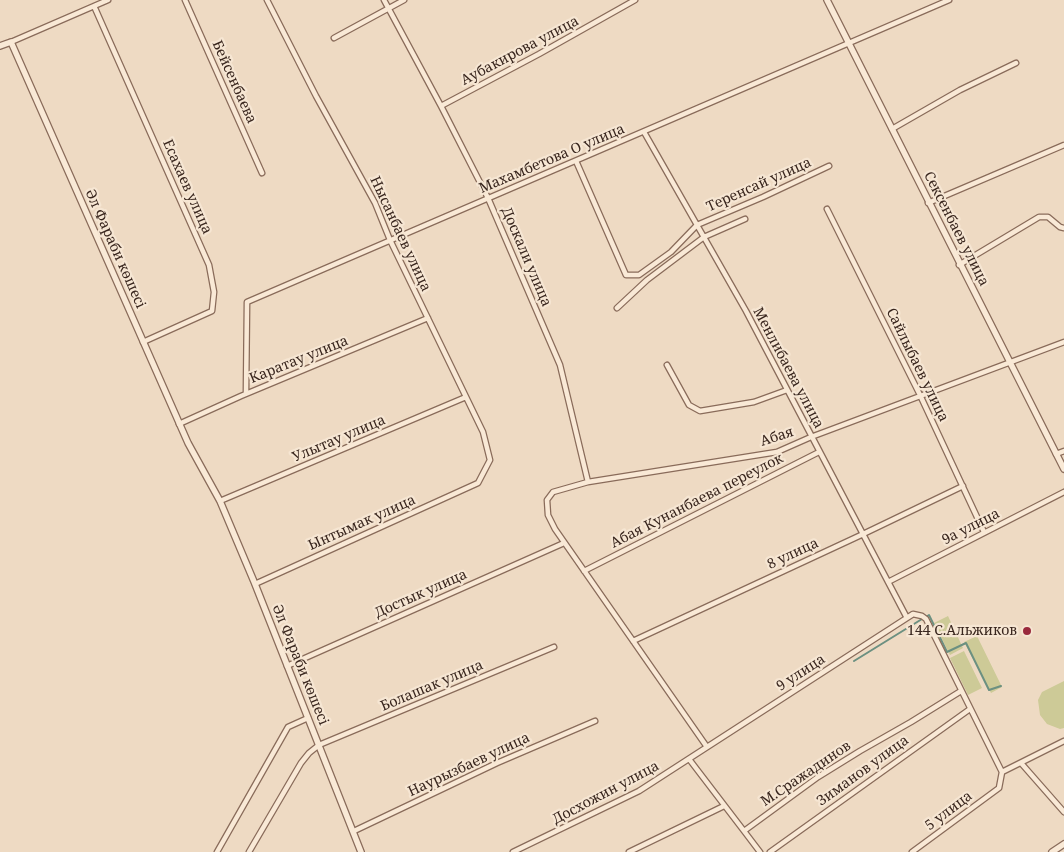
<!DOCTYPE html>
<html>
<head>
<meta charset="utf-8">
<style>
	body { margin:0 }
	canvas { display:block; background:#eedac3 }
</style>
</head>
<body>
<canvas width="1064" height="852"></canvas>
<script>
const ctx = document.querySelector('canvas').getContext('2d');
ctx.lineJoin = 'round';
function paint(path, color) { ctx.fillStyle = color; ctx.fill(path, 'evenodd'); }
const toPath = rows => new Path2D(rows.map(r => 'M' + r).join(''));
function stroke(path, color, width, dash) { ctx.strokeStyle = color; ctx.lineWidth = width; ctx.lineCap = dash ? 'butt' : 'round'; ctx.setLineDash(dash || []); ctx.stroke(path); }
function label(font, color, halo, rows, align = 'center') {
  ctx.font = font + ' "Noto Serif",serif'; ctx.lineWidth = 4.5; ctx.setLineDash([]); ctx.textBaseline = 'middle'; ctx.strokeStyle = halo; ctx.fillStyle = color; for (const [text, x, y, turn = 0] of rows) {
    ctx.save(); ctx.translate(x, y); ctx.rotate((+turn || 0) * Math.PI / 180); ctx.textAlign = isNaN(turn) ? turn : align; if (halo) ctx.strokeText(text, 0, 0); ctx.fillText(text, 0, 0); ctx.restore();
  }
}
paint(toPath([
	[948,616,963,648,950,655,934,623],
	[977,636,1002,687,991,693,964,642],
	[964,651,982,688,968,695,950,658],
	[1064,681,1064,728,1060,729,1047,724,1040,715,1038,700,1042,692]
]), '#cdca97');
stroke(toPath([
	[926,617,929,615,947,652,966,643,989,690,1001,686],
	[854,661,922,619]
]), '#6c9081', 2);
const minor = toPath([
	[185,0,262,173],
	[384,0,441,106,488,198,560,365,588,482],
	[94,6,209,265,214,292,212,311,143,342],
	[334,38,404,0],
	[11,42,108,0],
	[441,106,539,54,635,0],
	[892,129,960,90,1016,63],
	[644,132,746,311,907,618],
	[576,161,626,275,639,275,671,252,697,225,763,197,829,166],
	[928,203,1064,145],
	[827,209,920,395,984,532],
	[959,265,1039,217,1048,217,1060,227,1064,228],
	[617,308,647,280,704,237,745,219],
	[667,365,689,405,700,411,754,402,787,390],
	[246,393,247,302,949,0],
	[179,424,241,396,428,318],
	[1056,454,1064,451],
	[220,501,466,397],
	[584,571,819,452],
	[888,582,1064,492],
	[255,584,478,483,490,460,483,432,390,240,375,203,316,96,267,0],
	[633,641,859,536,963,486],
	[287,666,564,543],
	[707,747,555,529,548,515,547,500,553,492,588,482,777,452,811,437,1064,342],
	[689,759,744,831,818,777,860,751,911,722,961,691],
	[1021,763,1064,812],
	[1002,772,1064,741],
	[354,831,497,763,595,721],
	[744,831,760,852],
	[217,852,288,727,308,718],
	[249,852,301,763,309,753,319,745,554,647],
	[513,852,639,791,913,614,922,616,926,619,1002,772,999,788,912,852],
	[629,852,724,806],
	[770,852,970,709]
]);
const tertiary = toPath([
	[827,0,1064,469],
	[0,46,11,42,188,443,220,501,255,584,361,852],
	[1052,852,1064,844]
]);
stroke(minor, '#896b5a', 7);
stroke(tertiary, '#896b5a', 8);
stroke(minor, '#f9e9d6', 4.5);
stroke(tertiary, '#f9e9d6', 5.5);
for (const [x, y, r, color] of [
	[1027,631,5,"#99293c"]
]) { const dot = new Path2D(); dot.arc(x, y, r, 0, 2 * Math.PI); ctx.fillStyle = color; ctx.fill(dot); stroke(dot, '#f6e6d3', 2); }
label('14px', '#39261e', '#f6e6d3', [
	["Аубакирова улица",520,51,-28],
	["Бейсенбаева",234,82,66],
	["Махамбетова О улица",552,159,-23],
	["Теренсай улица",759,185,-24],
	["Есахаев улица",187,187,66],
	["Сексенбаев улица",956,229,63],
	["Нысанбаев улица",400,234,65],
	["Әл Фараби көшесі",115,249,66],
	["Доскали улица",526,257,67],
	["Каратау улица",299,360,-22],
	["Сайлыбаев улица",917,365,64],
	["Менлибаева улица",788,368,62],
	["Абая",777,437,-18],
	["Улытау улица",339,439,-23],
	["Абая Кунанбаева переулок",697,501,-27],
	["Ынтымак улица",362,523,-24],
	["9а улица",971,527,-27],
	["8 улица",793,554,-25],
	["Достык улица",421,594,-24],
	["Әл Фараби көшесі",300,665,68],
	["9 улица",801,673,-33],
	["Болашак улица",432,686,-23],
	["Наурызбаев улица",469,765,-25],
	["Зиманов улица",863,771,-36],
	["М.Сражадинов",806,774,-34],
	["Досхожин улица",606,793,-28],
	["5 улица",949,811,-37]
]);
label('14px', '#39261e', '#f6e6d3', [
	["144 С.Альжиков",1017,631]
], 'right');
</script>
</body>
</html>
